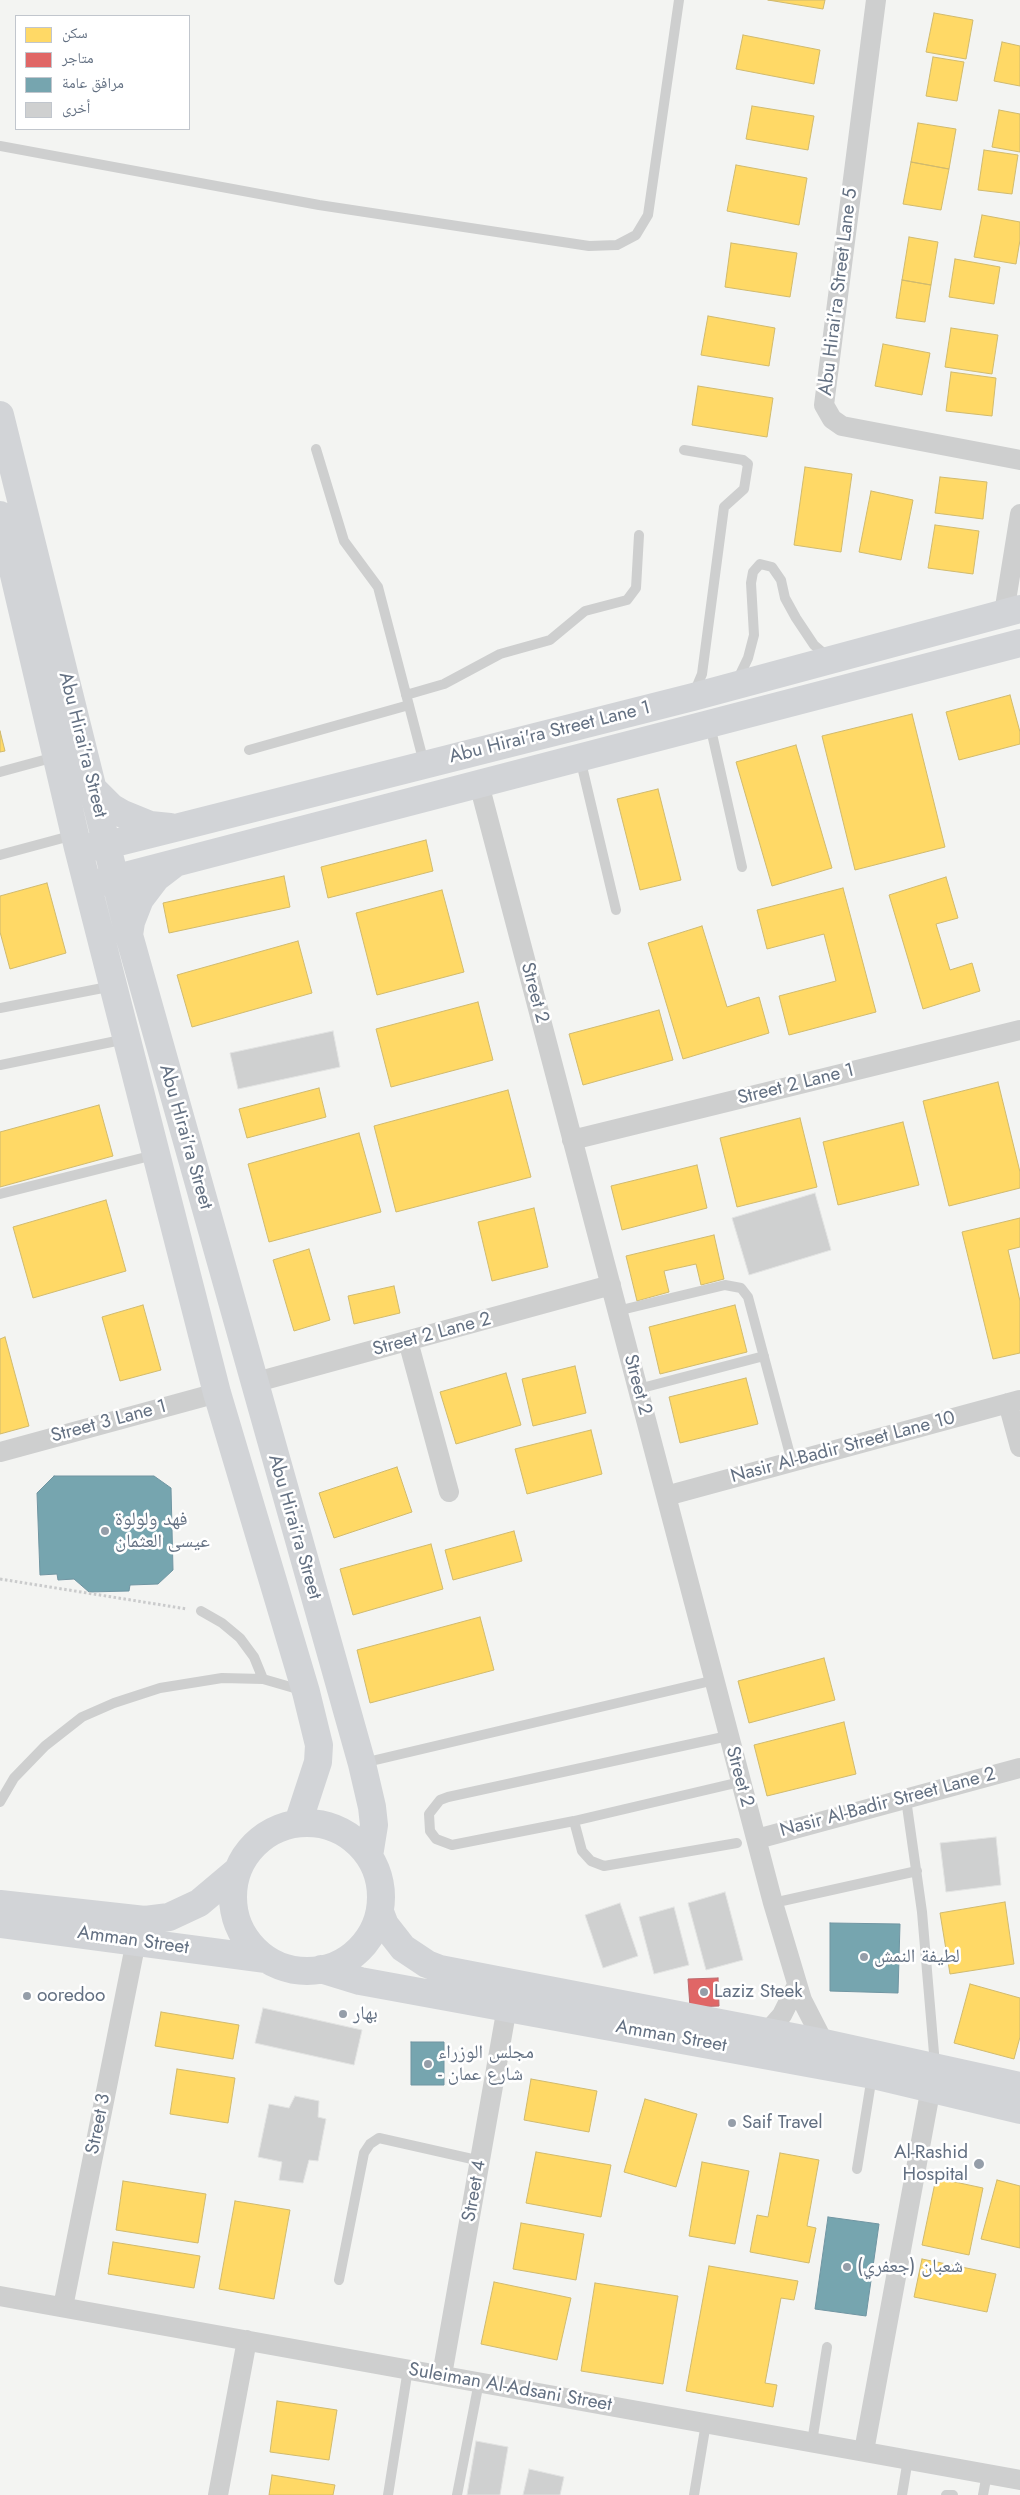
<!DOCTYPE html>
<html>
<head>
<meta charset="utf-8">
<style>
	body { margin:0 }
	#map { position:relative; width:1020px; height:2495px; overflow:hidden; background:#f3f4f2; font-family:Jost,"Noto Naskh Arabic",sans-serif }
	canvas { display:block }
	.legend { position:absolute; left:15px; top:15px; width:175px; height:115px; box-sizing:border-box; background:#fff; border:1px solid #c1c6cd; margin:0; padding:6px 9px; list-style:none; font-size:15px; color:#637082 }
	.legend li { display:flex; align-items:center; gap:10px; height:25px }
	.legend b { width:25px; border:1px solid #c1c6cd }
</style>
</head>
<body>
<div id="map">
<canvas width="1020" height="2495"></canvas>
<ul class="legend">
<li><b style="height:14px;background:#ffd966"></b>سكن</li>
<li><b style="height:14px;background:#e06666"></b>متاجر</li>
<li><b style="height:14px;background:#76a5af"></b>مرافق عامة</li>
<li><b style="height:14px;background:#cfd0d0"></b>أخرى</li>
</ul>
</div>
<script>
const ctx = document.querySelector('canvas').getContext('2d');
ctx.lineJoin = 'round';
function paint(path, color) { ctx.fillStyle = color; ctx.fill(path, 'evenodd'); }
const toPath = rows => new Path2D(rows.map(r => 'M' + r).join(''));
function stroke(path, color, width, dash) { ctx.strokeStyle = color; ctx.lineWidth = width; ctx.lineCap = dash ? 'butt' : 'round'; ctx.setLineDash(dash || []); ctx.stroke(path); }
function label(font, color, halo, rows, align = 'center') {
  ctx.font = font + ' Jost,"Noto Naskh Arabic",sans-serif'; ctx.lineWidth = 5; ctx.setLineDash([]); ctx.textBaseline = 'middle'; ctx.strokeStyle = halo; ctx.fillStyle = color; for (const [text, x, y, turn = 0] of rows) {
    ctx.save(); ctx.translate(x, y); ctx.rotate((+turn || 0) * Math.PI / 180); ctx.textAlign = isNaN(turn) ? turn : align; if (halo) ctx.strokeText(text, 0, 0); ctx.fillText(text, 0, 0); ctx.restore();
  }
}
const homes = toPath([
	[768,0,825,0,823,9,768,0],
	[934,13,973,20,966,59,926,52,934,13],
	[743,35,820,50,814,84,736,69,743,35],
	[1002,42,1020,46,1020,86,994,81,1002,42],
	[933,57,964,62,957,101,926,96,933,57],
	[752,106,814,116,808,150,746,139,752,106],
	[999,110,1020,114,1020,152,992,147,999,110],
	[918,123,956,129,949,169,911,162,918,123],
	[984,150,1018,155,1012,194,978,190,984,150],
	[911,162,949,169,941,210,903,204,911,162],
	[736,165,807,178,799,225,727,211,736,165],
	[982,215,1020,222,1020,240,1016,264,974,257,982,215],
	[909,237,938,242,931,285,902,280,909,237],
	[731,243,797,253,790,297,725,287,731,243],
	[955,259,1000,267,994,304,949,297,955,259],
	[902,280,931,285,925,322,896,318,902,280],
	[708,316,775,328,769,366,701,355,708,316],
	[951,328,998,335,992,374,945,367,951,328],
	[883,344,930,353,922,395,875,386,883,344],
	[951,372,996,378,992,416,946,411,951,372],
	[698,386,773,398,767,437,692,425,698,386],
	[805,467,852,474,841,552,794,545,805,467],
	[940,477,987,482,983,519,935,513,940,477],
	[871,491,913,500,901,560,859,552,871,491],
	[935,525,979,531,973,574,928,568,935,525],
	[1010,695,1020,732,1020,744,959,760,946,712,1010,695],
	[912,714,945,847,855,870,822,736,912,714],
	[0,731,5,751,0,752,0,731],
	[796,745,832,868,772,886,736,762,796,745],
	[658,789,681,880,640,890,617,799,658,789],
	[426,840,433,871,328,898,321,867,426,840],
	[284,876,290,907,169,933,163,903,284,876],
	[946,877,958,918,936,924,950,970,972,963,980,991,923,1009,889,895,946,877],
	[47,883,66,953,10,969,0,932,0,896,47,883],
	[843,888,876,1012,789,1035,779,996,836,981,824,934,767,949,757,910,843,888],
	[442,890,464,972,377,995,356,913,442,890],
	[702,926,727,1007,759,997,769,1033,683,1059,648,943,702,926],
	[298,941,312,993,192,1027,177,975,298,941],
	[478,1002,493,1060,391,1087,376,1029,478,1002],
	[659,1010,673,1060,583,1085,569,1034,659,1010],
	[998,1082,1020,1172,1020,1188,949,1206,923,1101,998,1082],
	[319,1088,326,1117,247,1138,239,1109,319,1088],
	[508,1090,531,1177,396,1212,374,1126,508,1090],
	[99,1105,113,1156,0,1187,0,1132,99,1105],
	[800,1118,817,1187,737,1207,720,1138,800,1118],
	[903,1122,919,1185,838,1205,823,1142,903,1122],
	[359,1133,381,1212,269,1242,248,1164,359,1133],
	[697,1165,707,1208,622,1230,611,1186,697,1165],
	[106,1200,126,1271,33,1298,13,1227,106,1200],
	[534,1208,548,1267,492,1281,478,1222,534,1208],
	[1020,1218,1020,1247,1008,1250,1020,1301,1020,1353,993,1359,962,1232,1020,1218],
	[714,1235,724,1279,701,1285,696,1264,664,1271,669,1292,637,1301,626,1256,714,1235],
	[309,1249,330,1320,294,1331,273,1260,309,1249],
	[394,1286,400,1313,354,1324,348,1296,394,1286],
	[143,1305,161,1370,120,1381,102,1317,143,1305],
	[735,1305,747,1352,660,1374,649,1327,735,1305],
	[5,1337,29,1426,0,1434,0,1339,5,1337],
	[575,1366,586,1413,533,1426,522,1379,575,1366],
	[506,1373,521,1425,456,1444,440,1392,506,1373],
	[746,1378,758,1424,680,1443,669,1397,746,1378],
	[591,1430,602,1474,527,1494,515,1449,591,1430],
	[397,1467,412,1512,334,1538,319,1493,397,1467],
	[514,1531,522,1561,453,1580,445,1550,514,1531],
	[431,1544,443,1589,353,1615,340,1569,431,1544],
	[480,1617,494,1670,370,1703,357,1650,480,1617],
	[824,1658,835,1700,749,1723,738,1681,824,1658],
	[844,1722,856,1774,767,1796,754,1745,844,1722],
	[1005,1902,1014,1964,950,1974,940,1913,1005,1902],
	[970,1984,1020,1998,1020,2037,1014,2059,954,2043,970,1984],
	[161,2012,239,2025,233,2059,155,2046,161,2012],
	[177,2069,235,2078,228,2123,170,2114,177,2069],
	[531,2079,597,2091,589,2132,524,2120,531,2079],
	[645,2099,697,2114,676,2187,624,2172,645,2099],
	[536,2152,611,2165,601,2217,526,2203,536,2152],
	[780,2153,819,2160,807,2226,816,2228,809,2263,750,2252,757,2215,768,2217,780,2153],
	[702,2162,749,2171,735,2244,689,2236,702,2162],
	[936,2178,983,2188,969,2255,922,2245,936,2178],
	[997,2180,1020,2186,1020,2248,981,2239,997,2180],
	[123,2181,206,2194,198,2243,116,2230,123,2181],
	[235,2201,290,2210,274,2299,219,2289,235,2201],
	[521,2223,584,2234,576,2280,513,2269,521,2223],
	[113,2242,200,2256,194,2288,108,2274,113,2242],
	[922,2259,996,2274,987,2312,914,2297,922,2259],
	[709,2266,798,2281,794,2300,781,2298,765,2383,777,2385,773,2407,686,2391,709,2266],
	[494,2282,571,2298,557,2360,481,2344,494,2282],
	[595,2283,678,2296,663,2384,581,2371,595,2283],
	[277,2401,337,2410,329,2460,270,2452,277,2401],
	[272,2475,335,2485,333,2495,269,2495,272,2475]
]);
paint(homes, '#ffd966');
stroke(homes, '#d0ba6e', 1);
const shops = toPath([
	[718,1978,719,2006,690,2007,688,1979,718,1978]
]);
paint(shops, '#e06666');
stroke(shops, '#ba696e', 1);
const public = toPath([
	[54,1476,154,1476,171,1488,173,1570,158,1584,130,1585,129,1591,89,1592,74,1579,58,1580,57,1574,40,1575,37,1493,54,1476],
	[830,1923,900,1924,898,1993,830,1991,830,1923],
	[411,2042,444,2042,444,2085,411,2085,411,2042],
	[828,2217,879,2224,866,2316,815,2309,828,2217]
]);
paint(public, '#76a5af');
stroke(public, '#7095a2', 1);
const building = toPath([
	[333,1031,340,1067,238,1089,230,1053,333,1031],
	[815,1193,831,1250,749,1275,732,1218,815,1193],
	[996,1837,1001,1885,946,1892,940,1843,996,1837],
	[725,1892,743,1960,706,1970,688,1903,725,1892],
	[620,1903,638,1956,603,1968,585,1915,620,1903],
	[674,1907,689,1965,654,1974,639,1917,674,1907],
	[263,2008,362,2030,354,2065,255,2043,263,2008],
	[295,2096,319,2101,318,2117,326,2119,318,2161,309,2160,303,2183,279,2180,282,2162,258,2157,269,2104,289,2108,295,2096],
	[476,2441,508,2447,500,2495,467,2495,476,2441],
	[529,2469,564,2477,560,2495,523,2495,529,2469]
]);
paint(building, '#cfd0d0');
stroke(building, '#e2e3e2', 1);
stroke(toPath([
	[0,1579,187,1609]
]), '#cacbcc', 3, [2.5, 2.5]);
stroke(toPath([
	[0,146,319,205,589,246,617,245,636,235,648,215,679,0],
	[316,449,344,541,378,587,424,763],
	[684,450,743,460,748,464,744,489,724,507,702,674,694,693],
	[737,681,748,658,754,635,751,583,753,572,760,564,772,567,781,580,785,598,796,618,814,645,828,657],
	[406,695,444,684,500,654,550,640,585,611,627,600,636,588,639,535],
	[710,725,742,867],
	[249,750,409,705],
	[580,758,616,910],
	[0,772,55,757],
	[0,855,74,835],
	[0,1008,113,986],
	[0,1065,126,1039],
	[0,1194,154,1155],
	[617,1311,725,1285,741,1288,748,1297,792,1462],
	[638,1389,764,1356],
	[201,1611,222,1623,240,1638,254,1657,263,1679],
	[728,1736,448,1797,440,1800,429,1814,430,1831,436,1839,452,1845,574,1821,740,1782],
	[363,1763,715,1680],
	[906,1799,922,1912,935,2065],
	[0,1802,14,1778,45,1746,82,1717,114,1703,160,1688,222,1678,263,1679,301,1690],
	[574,1821,582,1851,591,1861,604,1866,737,1843],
	[773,1903,917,1871],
	[857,2169,872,2076],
	[339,2280,364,2153,370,2144,379,2138,481,2161],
	[812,2442,827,2347],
	[388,2495,408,2369],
	[457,2495,479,2382],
	[694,2495,706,2423],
	[902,2495,908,2459],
	[946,2495,953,2495],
	[983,2495,987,2474]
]), '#cecfcf', 10);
stroke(toPath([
	[876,0,824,405,832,419,842,426,1020,460],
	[1004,613,1020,514],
	[479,784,773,1903,802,2000,824,2043],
	[572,1140,1020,1030],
	[408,1341,449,1492],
	[253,1383,611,1285],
	[1008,1403,1020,1447],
	[0,1452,217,1393],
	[666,1496,1020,1400],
	[757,1839,1020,1768],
	[767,2032,782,2015,797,1985],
	[0,2296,1020,2480],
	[63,2307,136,1941],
	[442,2375,507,2007],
	[864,2451,931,2087],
	[218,2495,247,2340]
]), '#cecfcf', 20);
stroke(toPath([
	[0,415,129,935,362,1764,372,1807,374,1825,369,1856],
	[0,515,78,848,217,1393,306,1692,319,1745,318,1762,298,1823],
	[92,788,111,807,123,814,150,825,170,827],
	[89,847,107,845,179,827,693,697,1020,609],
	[98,883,1020,643],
	[129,935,131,922,140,899,156,878,173,865],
	'233 1897a74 74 0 1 1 148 0a74 74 0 1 1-148 0Z',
	[0,1904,145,1920,169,1917,199,1903,237,1871],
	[380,1912,385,1925,403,1948,427,1964,440,1969,824,2043,1020,2086],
	[0,1924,266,1959],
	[321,1969,360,1981,873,2075,1020,2110]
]), '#d2d4d7', 28);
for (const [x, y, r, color] of [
	[105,1531,5,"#959ea9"],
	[864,1957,5,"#959ea9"],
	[704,1992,5,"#959ea9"],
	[27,1996,5,"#959ea9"],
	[343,2014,5,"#959ea9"],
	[428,2064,5,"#959ea9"],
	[732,2123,5,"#959ea9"],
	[979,2164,6,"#959ea9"],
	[847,2267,5,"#959ea9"]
]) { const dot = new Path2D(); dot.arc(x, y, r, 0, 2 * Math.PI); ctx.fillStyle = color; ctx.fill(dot); stroke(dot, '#fff', 2); }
label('19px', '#637082', '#fff', [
	["Abu Hirai'ra Street Lane 5",839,292,-83],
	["Abu Hirai'ra Street Lane 1",550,733,-14],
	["Abu Hirai'ra Street",82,745,76],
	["Street 2",534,993,75],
	["Street 2 Lane 1",796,1085,-14],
	["Abu Hirai'ra Street",185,1137,74],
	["Street 2 Lane 2",432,1335,-15],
	["Street 2",637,1385,75],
	["Street 3 Lane 1",109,1422,-15],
	["Nasir Al-Badir Street Lane 10",843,1448,-15],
	["Abu Hirai'ra Street",294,1527,74],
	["Street 2",739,1777,75],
	["Nasir Al-Badir Street Lane 2",888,1803,-15],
	["Amman Street",133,1941,8],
	["Amman Street",671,2037,10],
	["Street 3",99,2124,-79],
	["Street 4",475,2191,-80],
	["Suleiman Al-Adsani Street",510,2388,10]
]);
label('19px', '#637082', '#fff', [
	["فهد ولولوة",115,1520],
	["عيسى العثمان",115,1542],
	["لطيفة النمش",874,1957],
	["Laziz Steek",714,1992],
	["ooredoo",37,1996],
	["بهار",353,2014],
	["مجلس الوزراء",438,2053],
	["- شارع عمان",438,2075],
	["Saif Travel",742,2123],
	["Al-Rashid",968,2153,"right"],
	["Hospital",968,2175,"right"],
	["شعبان (جعفري)",857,2267]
], 'left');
</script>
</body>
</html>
